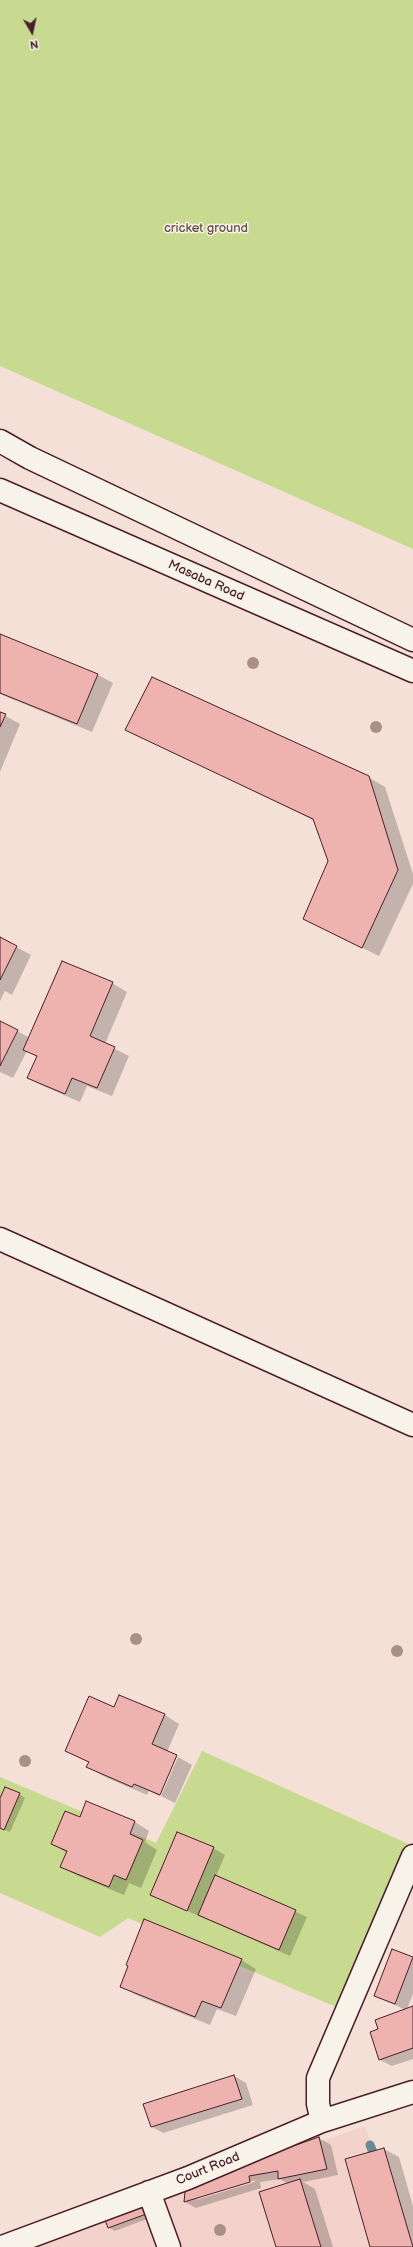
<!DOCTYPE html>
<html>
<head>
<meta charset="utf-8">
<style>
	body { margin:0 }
	#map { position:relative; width:413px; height:2247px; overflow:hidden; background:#f4e0d7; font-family:"Balsamiq Sans",sans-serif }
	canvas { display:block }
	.north { position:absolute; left:12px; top:12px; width:40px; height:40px; -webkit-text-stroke:3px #f7f3e8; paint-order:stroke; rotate:171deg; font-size:11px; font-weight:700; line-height:16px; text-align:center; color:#4a1f2b }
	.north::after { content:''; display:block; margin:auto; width:14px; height:18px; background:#4a1f2b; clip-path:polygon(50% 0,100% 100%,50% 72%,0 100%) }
</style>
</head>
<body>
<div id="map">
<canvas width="413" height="2247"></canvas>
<div class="north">N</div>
</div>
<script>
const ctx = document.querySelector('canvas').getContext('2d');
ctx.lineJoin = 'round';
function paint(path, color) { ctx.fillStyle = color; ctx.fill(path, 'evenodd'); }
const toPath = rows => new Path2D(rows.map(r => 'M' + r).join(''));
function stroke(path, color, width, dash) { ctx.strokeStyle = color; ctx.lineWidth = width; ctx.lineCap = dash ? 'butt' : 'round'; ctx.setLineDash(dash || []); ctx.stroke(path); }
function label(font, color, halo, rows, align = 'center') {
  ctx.font = font + ' "Balsamiq Sans",sans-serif'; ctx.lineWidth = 3; ctx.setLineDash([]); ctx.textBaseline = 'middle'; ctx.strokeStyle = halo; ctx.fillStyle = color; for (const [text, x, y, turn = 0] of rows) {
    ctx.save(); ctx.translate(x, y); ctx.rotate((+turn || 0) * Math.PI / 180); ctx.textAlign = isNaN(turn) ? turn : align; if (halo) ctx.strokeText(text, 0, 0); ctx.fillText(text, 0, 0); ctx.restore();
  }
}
paint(toPath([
	[365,2126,405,2247,25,2247]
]), '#f2d2cb');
paint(toPath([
	[0,0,413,0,413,549,0,366],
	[202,1751,411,1845,336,2007,128,1918,100,1937,0,1893,0,1777,156,1843]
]), '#c7da8f');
paint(toPath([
	[0,635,98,675,113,683,92,732,0,694],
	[0,713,20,724,0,772],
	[126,729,368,777,385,787,413,874,413,884,379,956,304,919,329,861,315,821],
	[0,938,31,955,12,995,5,991,0,1001],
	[112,983,127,992,105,1044,129,1056,112,1096,87,1086,80,1102,43,1086,28,1078,37,1057,27,1051,13,1078,0,1072,0,1022,30,1038],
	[114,1708,165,1715,179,1724,167,1752,177,1756,159,1796,149,1791,147,1795,103,1776,88,1767,90,1763,66,1751],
	[178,1757,192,1765,175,1803,161,1796],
	[19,1794,25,1798,10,1832,0,1828,0,1800],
	[80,1818,135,1822,149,1831,145,1842,157,1850,141,1888,129,1883,124,1895,76,1875,61,1867,67,1853,52,1844],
	[213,1848,225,1855,216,1876,307,1917,290,1956,151,1895],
	[393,1950,413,1958,413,1994,407,2009,413,2007,413,2059,392,2066,380,2060,371,2033,379,2030,406,2010,375,1996],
	[241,1960,256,1969,236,2016,217,2009,210,2025,136,1995,121,1986],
	[234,2076,246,2083,253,2105,163,2133,152,2127],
	[319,2138,331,2145,338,2175,303,2182,315,2189,333,2247,277,2247,288,2184,280,2179,260,2182,261,2188,196,2208,185,2202,201,2179],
	[255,2180,255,2182,196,2200,199,2197],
	[384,2149,399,2157,413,2206,413,2247,371,2247],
	[166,2212,115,2231,109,2228,104,2213]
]), '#0003');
stroke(toPath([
	[370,2145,377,2162]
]), '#6b8996', 9);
const building = toPath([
	[0,634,98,674,77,724,0,693,0,634],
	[152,677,369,776,398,870,362,948,303,919,328,861,313,819,125,730,152,677],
	[0,712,6,714,0,727,0,712],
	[0,937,17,946,0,980,0,937],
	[62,961,113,982,90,1036,115,1047,97,1088,72,1078,65,1094,27,1078,37,1056,23,1050,62,961],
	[0,1021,18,1030,0,1066,0,1021],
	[119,1695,165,1714,152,1744,177,1755,160,1795,134,1784,132,1787,86,1767,89,1762,65,1751,89,1696,114,1707,119,1695],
	[5,1787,20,1793,4,1830,0,1828,0,1798,5,1787],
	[86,1801,135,1821,130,1834,143,1840,126,1880,114,1875,109,1887,60,1867,67,1851,51,1844,65,1811,80,1817,86,1801],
	[177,1832,214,1847,187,1911,150,1895,177,1832],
	[215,1875,296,1910,279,1950,198,1915,215,1875],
	[144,1919,242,1959,221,2008,202,2001,195,2017,120,1987,128,1966,126,1965,144,1919],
	[392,1949,413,1957,395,2004,374,1996,392,1949],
	[413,2006,413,2048,379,2060,370,2032,378,2029,375,2020,413,2006],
	[234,2075,242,2099,151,2127,143,2104,234,2075],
	[319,2137,327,2169,278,2179,278,2171,249,2176,250,2182,184,2202,185,2192,201,2178,319,2137],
	[384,2148,413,2247,370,2247,345,2159,384,2148],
	[300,2179,321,2247,276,2247,259,2192,300,2179],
	[157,2199,160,2209,108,2228,102,2212,157,2199]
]);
paint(building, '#eeb3af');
stroke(building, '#4a1f2b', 1);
const minor = toPath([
	[0,441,30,458,413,640],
	[0,490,413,671],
	[0,1239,413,1425],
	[322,2121,318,2104,318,2078,413,1856],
	[149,2192,169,2247],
	[2,2247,188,2178,322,2121,413,2092]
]);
stroke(minor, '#4a1f2b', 25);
stroke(minor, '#f7f3e8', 22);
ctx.fillStyle = '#a89086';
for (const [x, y] of [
	[253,663],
	[376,727],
	[136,1639],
	[397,1651],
	[25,1761],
	[220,2230]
]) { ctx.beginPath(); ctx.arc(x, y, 6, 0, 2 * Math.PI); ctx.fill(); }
label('13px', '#694e44', '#f7f3e8', [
	["cricket ground",206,229]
]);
label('13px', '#4a1f2b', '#f7f3e8', [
	["Masaba Road",206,581,24],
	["Court Road",208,2169,-22]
]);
</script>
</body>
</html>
